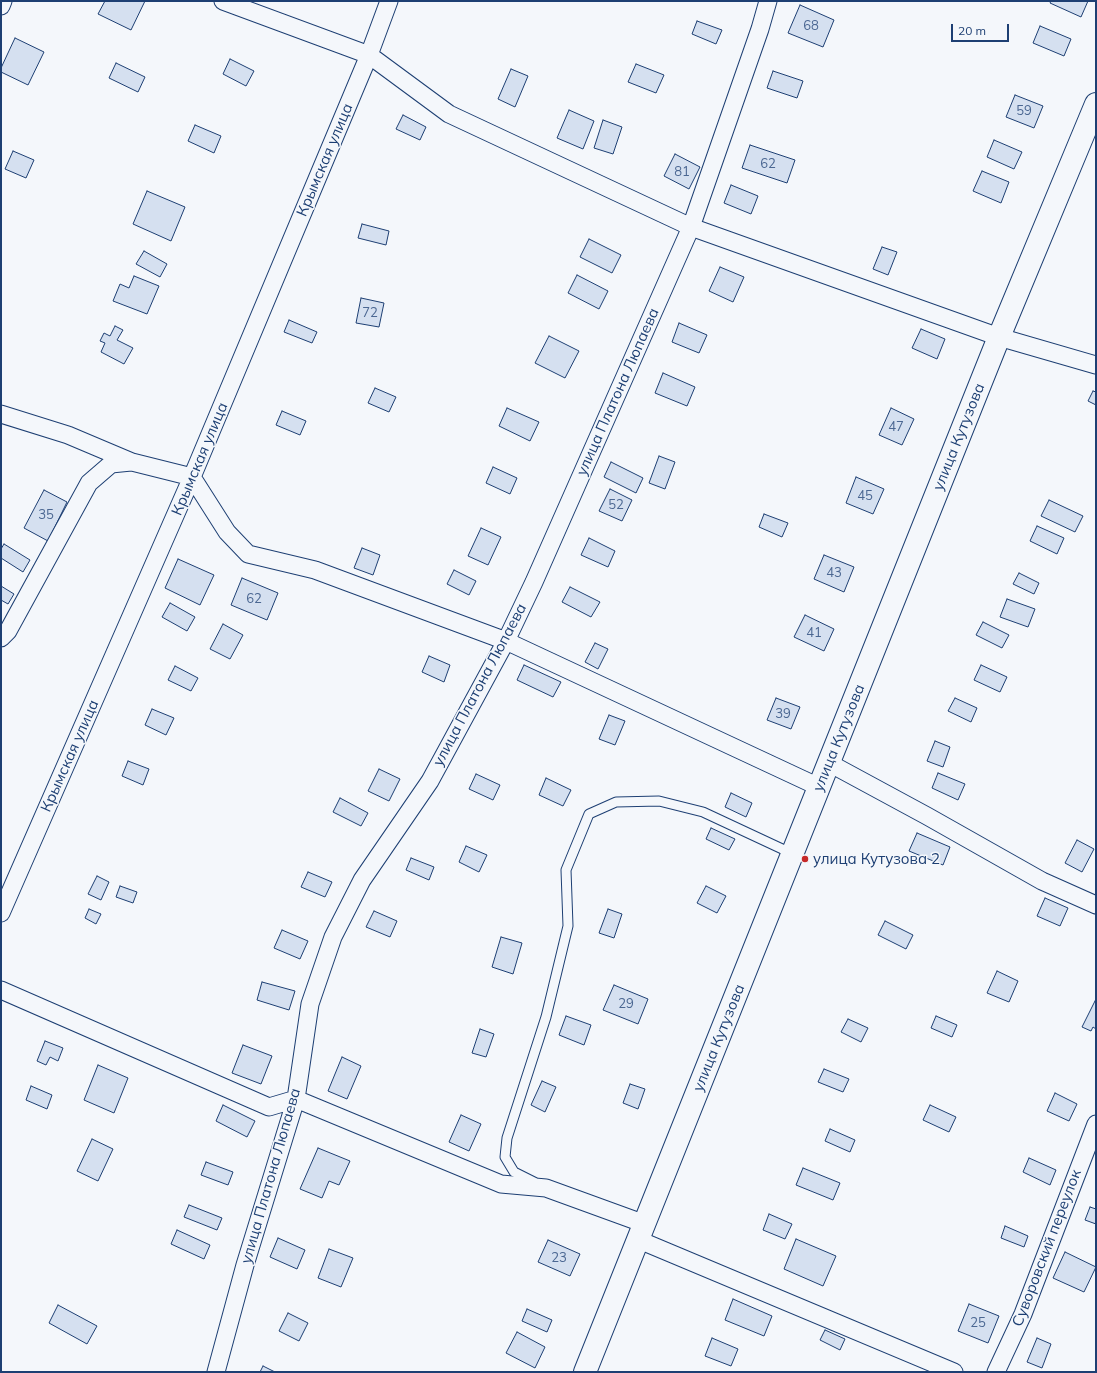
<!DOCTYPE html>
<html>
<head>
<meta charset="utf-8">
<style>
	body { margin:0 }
	#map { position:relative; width:1097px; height:1373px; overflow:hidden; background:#f4f7fb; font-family:Mulish,sans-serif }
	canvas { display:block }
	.frame { position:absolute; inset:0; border:2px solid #1d3f73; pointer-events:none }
	.scale { position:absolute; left:951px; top:24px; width:58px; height:18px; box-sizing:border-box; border:2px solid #1d3f73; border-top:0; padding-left:5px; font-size:12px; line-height:14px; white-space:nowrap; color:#1d3f73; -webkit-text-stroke:3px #f4f7fb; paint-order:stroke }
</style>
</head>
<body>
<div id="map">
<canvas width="1097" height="1373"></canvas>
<div class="frame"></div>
<div class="scale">20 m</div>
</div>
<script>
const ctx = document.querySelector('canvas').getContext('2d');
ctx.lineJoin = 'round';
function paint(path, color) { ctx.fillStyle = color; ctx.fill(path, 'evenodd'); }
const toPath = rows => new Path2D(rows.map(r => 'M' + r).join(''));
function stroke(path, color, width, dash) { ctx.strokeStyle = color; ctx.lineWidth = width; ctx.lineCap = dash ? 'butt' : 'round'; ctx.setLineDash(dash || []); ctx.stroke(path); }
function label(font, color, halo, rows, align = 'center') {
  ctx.font = font + ' Mulish,sans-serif'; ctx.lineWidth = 3; ctx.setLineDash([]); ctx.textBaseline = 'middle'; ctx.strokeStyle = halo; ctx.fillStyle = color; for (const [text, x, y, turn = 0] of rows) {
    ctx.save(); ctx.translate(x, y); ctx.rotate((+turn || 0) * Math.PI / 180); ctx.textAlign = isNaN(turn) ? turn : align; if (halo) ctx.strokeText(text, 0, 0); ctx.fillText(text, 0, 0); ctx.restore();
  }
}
const building = toPath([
	[105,1,145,1,131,30,98,14,105,1],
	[1051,1,1088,1,1081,17,1050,3,1051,1],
	[800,5,834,20,823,47,788,33,800,5],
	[697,21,722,30,716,44,692,34,697,21],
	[1040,26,1071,39,1064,56,1033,43,1040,26],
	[15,38,44,52,28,85,1,72,1,68,15,38],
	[230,59,254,71,246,86,223,74,230,59],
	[116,63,145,77,138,92,109,78,116,63],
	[636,64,664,75,656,93,628,82,636,64],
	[511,69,528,76,515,107,498,99,511,69],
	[773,71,803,81,797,98,767,88,773,71],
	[1015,95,1043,106,1034,128,1006,117,1015,95],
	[569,110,594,121,583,149,557,138,569,110],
	[403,115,426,127,420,140,396,129,403,115],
	[603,120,622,127,613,154,594,148,603,120],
	[195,125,221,136,214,153,188,141,195,125],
	[994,140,1022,152,1014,169,987,157,994,140],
	[750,145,795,160,787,183,742,168,750,145],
	[13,151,34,160,26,178,5,169,13,151],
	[675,154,700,167,689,189,664,176,675,154],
	[982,171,1009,182,1001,203,973,191,982,171],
	[731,185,758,196,751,214,724,203,731,185],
	[147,191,185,207,171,241,133,224,147,191],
	[362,224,389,231,386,245,358,238,362,224],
	[589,239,621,255,612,273,580,257,589,239],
	[882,247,897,252,888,275,873,269,882,247],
	[144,251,167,264,160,277,136,264,144,251],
	[720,267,744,277,733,302,709,291,720,267],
	[577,275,608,291,599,309,568,293,577,275],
	[134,276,159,286,147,314,113,301,120,284,129,288,134,276],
	[361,298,384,303,379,327,356,323,361,298],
	[289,320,317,332,312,343,284,332,289,320],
	[679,323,707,335,699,353,672,342,679,323],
	[115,326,123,330,117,340,133,348,124,364,101,352,105,343,100,341,104,333,110,336,115,326],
	[921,329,945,339,937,359,912,348,921,329],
	[549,336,579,351,565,378,535,363,549,336],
	[663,373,695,387,687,406,655,393,663,373],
	[375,388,396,397,389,412,368,403,375,388],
	[1093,391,1096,392,1096,405,1088,401,1093,391],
	[507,408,539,422,530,441,499,426,507,408],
	[891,408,914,419,902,445,879,435,891,408],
	[282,411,306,421,300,435,276,425,282,411],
	[659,456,675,462,665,489,649,483,659,456],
	[611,462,643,478,636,493,604,477,611,462],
	[493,467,517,478,510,494,486,483,493,467],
	[856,477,884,489,873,514,846,503,856,477],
	[610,489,632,500,622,521,599,511,610,489],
	[44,490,67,502,48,541,24,528,44,490],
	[1049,500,1083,516,1075,532,1041,516,1049,500],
	[764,514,788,523,782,537,759,527,764,514],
	[1037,526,1064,538,1057,554,1030,541,1037,526],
	[481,528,501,537,488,565,468,556,481,528],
	[589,538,615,551,608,567,581,555,589,538],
	[4,544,30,560,23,572,1,558,1,549,4,544],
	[362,548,380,555,373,575,354,568,362,548],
	[824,555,854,567,844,592,814,579,824,555],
	[178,559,214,575,200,605,165,588,178,559],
	[454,570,476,581,469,595,447,584,454,570],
	[1019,573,1039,583,1034,594,1013,584,1019,573],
	[242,578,278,593,267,620,231,605,242,578],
	[1,586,14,594,8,604,1,600,1,586],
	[570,587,600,602,591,617,562,602,570,587],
	[1007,599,1035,609,1028,627,1000,617,1007,599],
	[170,603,195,617,187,631,162,617,170,603],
	[805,615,834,629,824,651,794,637,805,615],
	[983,622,1009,635,1002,648,976,635,983,622],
	[223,624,243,635,230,659,210,649,223,624],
	[595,643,608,649,598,669,585,662,595,643],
	[429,656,450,665,444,682,422,672,429,656],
	[524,665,561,682,553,697,517,680,524,665],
	[981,665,1007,677,1000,692,974,680,981,665],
	[175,666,198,678,191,691,168,680,175,666],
	[776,698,800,707,791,729,767,720,776,698],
	[955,698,977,708,971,722,948,711,955,698],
	[152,709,174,718,166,735,145,725,152,709],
	[609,715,625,721,615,745,599,739,609,715],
	[935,741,950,747,943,767,927,761,935,741],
	[128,761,149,769,143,785,122,776,128,761],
	[379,769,400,779,389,801,368,791,379,769],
	[938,773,965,784,958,800,932,788,938,773],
	[476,774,500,785,493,800,469,789,476,774],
	[546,778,571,790,563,806,539,795,546,778],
	[731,793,752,803,746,817,725,807,731,793],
	[340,798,368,813,361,826,333,812,340,798],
	[711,828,735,839,729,850,706,839,711,828],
	[917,833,950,847,943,865,909,851,917,833],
	[1077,840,1094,849,1082,872,1065,863,1077,840],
	[466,846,487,855,479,872,459,862,466,846],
	[411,858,434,867,429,880,406,870,411,858],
	[308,872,332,882,325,897,301,887,308,872],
	[97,876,109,882,101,900,88,894,97,876],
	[120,886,137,892,133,903,116,897,120,886],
	[706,886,726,896,717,913,697,903,706,886],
	[1045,898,1068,908,1060,926,1037,916,1045,898],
	[89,909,101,914,96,924,85,918,89,909],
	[608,909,622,914,614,938,599,933,608,909],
	[374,911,397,921,390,937,366,927,374,911],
	[885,921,913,935,906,949,878,935,885,921],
	[282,930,308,941,300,959,274,948,282,930],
	[501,937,522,943,513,974,492,967,501,937],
	[997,971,1018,981,1009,1002,987,993,997,971],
	[262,982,295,991,289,1010,257,1000,262,982],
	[614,985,648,999,638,1024,603,1010,614,985],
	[1095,1001,1096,1001,1096,1029,1093,1027,1091,1031,1082,1027,1095,1001],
	[566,1016,591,1025,584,1045,559,1035,566,1016],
	[936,1016,957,1025,952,1037,931,1028,936,1016],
	[848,1019,868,1028,861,1042,841,1032,848,1019],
	[480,1029,494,1034,486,1057,472,1053,480,1029],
	[45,1041,63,1048,58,1061,50,1057,46,1065,37,1061,45,1041],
	[243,1045,272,1056,261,1084,232,1073,243,1045],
	[342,1057,361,1066,347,1099,328,1091,342,1057],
	[98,1065,128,1078,114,1113,84,1100,98,1065],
	[824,1069,849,1079,843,1092,818,1082,824,1069],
	[542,1081,556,1087,545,1112,531,1105,542,1081],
	[630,1084,645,1089,638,1109,623,1103,630,1084],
	[31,1086,52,1095,47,1109,26,1100,31,1086],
	[1055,1093,1077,1104,1069,1121,1047,1111,1055,1093],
	[223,1105,255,1121,247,1137,216,1121,223,1105],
	[930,1105,956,1117,949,1132,923,1120,930,1105],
	[461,1115,481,1124,469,1151,449,1142,461,1115],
	[830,1129,855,1140,850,1152,825,1141,830,1129],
	[92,1139,113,1149,98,1181,77,1171,92,1139],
	[318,1148,350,1161,339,1185,329,1181,322,1198,300,1189,318,1148],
	[1029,1158,1056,1170,1050,1185,1023,1172,1029,1158],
	[206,1162,233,1172,228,1185,201,1175,206,1162],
	[803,1168,840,1183,833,1200,796,1185,803,1168],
	[189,1205,222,1218,217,1230,184,1217,189,1205],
	[1090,1207,1096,1209,1096,1224,1085,1220,1090,1207],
	[769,1214,792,1224,785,1239,763,1230,769,1214],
	[1005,1226,1028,1236,1024,1247,1001,1238,1005,1226],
	[177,1230,210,1245,204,1259,171,1244,177,1230],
	[278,1238,305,1250,297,1269,270,1257,278,1238],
	[796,1239,836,1256,823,1286,784,1269,796,1239],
	[548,1240,580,1254,570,1276,538,1262,548,1240],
	[329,1249,353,1258,341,1287,318,1278,329,1249],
	[1065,1252,1096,1267,1084,1292,1053,1278,1065,1252],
	[733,1299,772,1316,764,1336,725,1320,733,1299],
	[969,1304,999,1316,988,1343,958,1331,969,1304],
	[58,1305,97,1326,87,1344,49,1323,58,1305],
	[527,1309,552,1320,547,1332,522,1321,527,1309],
	[288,1313,308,1323,299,1341,279,1331,288,1313],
	[825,1330,845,1339,840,1350,820,1340,825,1330],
	[517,1332,545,1347,535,1368,506,1353,517,1332],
	[712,1338,738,1349,731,1366,705,1356,712,1338],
	[1037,1338,1051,1344,1042,1368,1027,1362,1037,1338],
	[263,1366,275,1372,260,1372,263,1366]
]);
paint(building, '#d5e0f0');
stroke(building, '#1d3f73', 1);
const service = toPath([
	[534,1182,514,1172,505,1157,507,1138,546,1017,568,926,566,870,589,814,616,802,659,801,703,812,793,854]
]);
const minor = toPath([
	[223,1,369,55,449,114,691,227,999,337,1096,365],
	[1,6,3,1],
	[1,414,68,435,132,462,192,477,227,532,248,554,315,570,506,641,819,787],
	[1,638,8,631,89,483,111,464,131,462],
	[829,763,927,816,1042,881,1096,905],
	[1,913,192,477,369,55,389,1],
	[1,990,269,1107,296,1099,501,1184,546,1188,645,1224],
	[639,1240,954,1372],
	[216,1372,245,1265,296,1099,310,1004,333,937,362,880,430,781,506,641,534,582,691,227,760,29,768,1],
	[996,1372,1023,1314,1096,1124]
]);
const tertiary = toPath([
	[585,1372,999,337,1096,104]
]);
stroke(service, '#1d3f73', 11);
stroke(minor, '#1d3f73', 19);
stroke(tertiary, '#1d3f73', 24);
stroke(service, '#f4f7fb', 9);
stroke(minor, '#f4f7fb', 17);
stroke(tertiary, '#f4f7fb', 22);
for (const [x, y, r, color] of [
	[805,859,4,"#c62828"]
]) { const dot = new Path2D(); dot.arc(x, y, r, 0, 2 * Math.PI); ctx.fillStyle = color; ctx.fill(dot); stroke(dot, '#f4f7fb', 1.5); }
label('13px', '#4b6792', null, [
	["68",811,26],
	["59",1024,111],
	["62",768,164],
	["81",682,172],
	["72",370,313],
	["47",896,427],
	["45",865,496],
	["52",616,505],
	["35",46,515],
	["43",834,573],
	["62",254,599],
	["41",814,633],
	["39",783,714],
	["29",626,1004],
	["23",559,1258],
	["25",978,1323]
]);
label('15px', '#1d3f73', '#f4f7fb', [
	["Крымская улица",325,160,-67],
	["улица Платона Люпаева",618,392,-66],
	["улица Кутузова",959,437,-68],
	["Крымская улица",200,459,-67],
	["улица Платона Люпаева",480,685,-62],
	["улица Кутузова",839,738,-68],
	["Крымская улица",70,756,-66],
	["улица Кутузова",719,1038,-68],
	["улица Платона Люпаева",271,1176,-74],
	["Суворовский переулок",1047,1248,-69]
]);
label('15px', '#1d3f73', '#f4f7fb', [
	["улица Кутузова 2",813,859]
], 'left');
</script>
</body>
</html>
